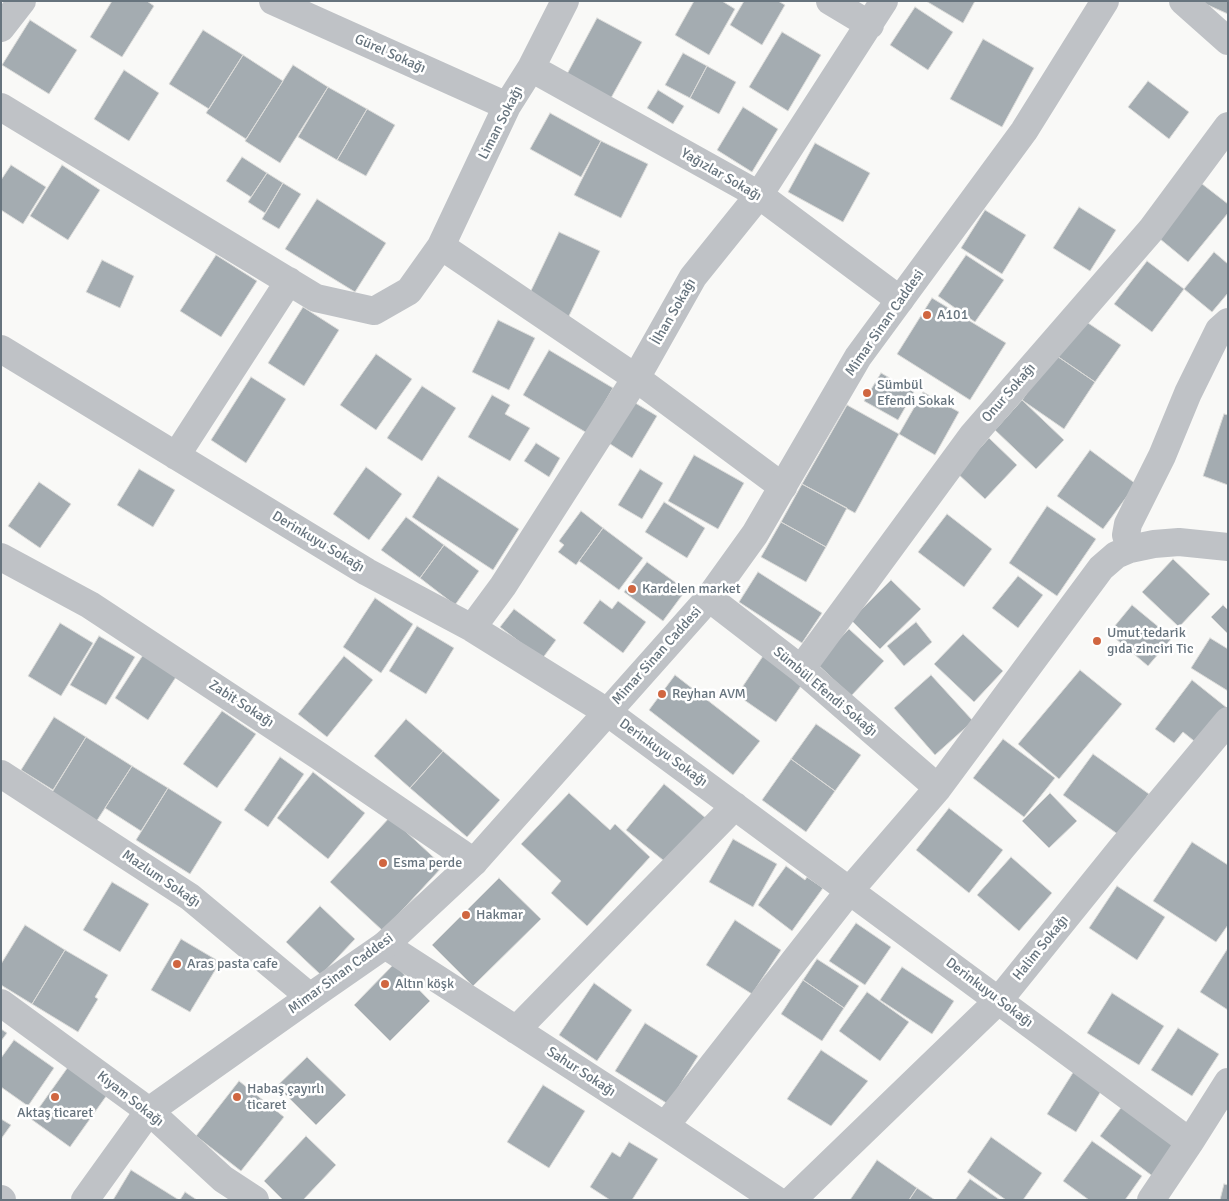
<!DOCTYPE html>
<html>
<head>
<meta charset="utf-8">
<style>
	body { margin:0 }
	#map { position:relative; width:1229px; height:1201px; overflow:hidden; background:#f9f9f7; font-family:Signika,sans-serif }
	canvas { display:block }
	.frame { position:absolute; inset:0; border:2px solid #67747e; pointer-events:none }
</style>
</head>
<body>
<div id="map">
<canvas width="1229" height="1201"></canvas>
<div class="frame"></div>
</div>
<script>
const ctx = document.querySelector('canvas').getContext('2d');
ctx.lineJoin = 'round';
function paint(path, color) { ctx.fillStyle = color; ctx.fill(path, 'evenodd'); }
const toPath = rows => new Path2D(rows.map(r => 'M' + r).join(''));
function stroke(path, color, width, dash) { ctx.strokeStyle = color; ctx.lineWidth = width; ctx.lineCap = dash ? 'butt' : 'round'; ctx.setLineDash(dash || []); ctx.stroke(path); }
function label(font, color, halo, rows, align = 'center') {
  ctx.font = font + ' Signika,sans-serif'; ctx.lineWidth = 5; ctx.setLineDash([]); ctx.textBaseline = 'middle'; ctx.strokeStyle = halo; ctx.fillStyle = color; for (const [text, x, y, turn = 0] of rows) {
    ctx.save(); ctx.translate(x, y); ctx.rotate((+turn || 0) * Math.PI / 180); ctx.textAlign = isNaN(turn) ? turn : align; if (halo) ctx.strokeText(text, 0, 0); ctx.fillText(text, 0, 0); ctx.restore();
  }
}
const building = toPath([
	[112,1,147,1,154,6,122,57,90,37,112,1],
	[694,1,722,1,735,9,709,55,675,35,694,1],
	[744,1,778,1,785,5,762,45,730,25,744,1],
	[926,1,975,1,963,23,926,1],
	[1228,1,1228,14,1201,2,1201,1,1228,1],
	[915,7,953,32,928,70,890,45,915,7],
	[597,18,642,42,611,98,567,74,597,18],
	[30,20,77,50,49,94,2,65,30,20],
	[203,30,243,55,209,109,169,84,203,30],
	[782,32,821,55,788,111,749,87,782,32],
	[983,39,1034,68,1002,127,950,99,983,39],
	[683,53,707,66,690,98,665,85,683,53],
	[243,55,283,81,246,139,206,113,243,55],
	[293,65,328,87,280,163,245,141,293,65],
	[707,66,736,82,719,114,690,98,707,66],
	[124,70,159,93,129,141,94,119,124,70],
	[1148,81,1189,112,1169,139,1128,107,1148,81],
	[328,87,367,109,337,160,298,137,328,87],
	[658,90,684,106,673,124,647,108,658,90],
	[743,107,778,129,752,172,717,150,743,107],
	[367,109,395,125,366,176,337,160,367,109],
	[550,113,601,141,581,177,530,149,550,113],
	[601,141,648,164,621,218,574,195,601,141],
	[815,143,870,173,843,222,788,192,815,143],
	[242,157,267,173,251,197,226,181,242,157],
	[11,165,46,187,23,224,1,210,1,180,11,165],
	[62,165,100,190,68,240,30,216,62,165],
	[267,173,283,183,265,213,248,202,267,173],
	[1197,180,1228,204,1228,213,1188,262,1154,234,1197,180],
	[283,183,301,194,279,229,262,219,283,183],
	[317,199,386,243,355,292,285,249,317,199],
	[1079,207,1116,230,1090,271,1053,248,1079,207],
	[985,210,1026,235,1002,274,961,248,985,210],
	[559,232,600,251,568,318,527,299,559,232],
	[1214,252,1228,264,1228,293,1212,312,1184,289,1214,252],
	[216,255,257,281,221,337,180,311,216,255],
	[966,255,1004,280,975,322,938,296,966,255],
	[102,260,134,276,120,308,86,292,102,260],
	[1147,261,1184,289,1152,332,1114,304,1147,261],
	[932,298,1006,343,970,400,897,354,932,298],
	[303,307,339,330,304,386,268,363,303,307],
	[1079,317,1121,345,1095,382,1054,354,1079,317],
	[498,320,535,338,509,390,472,372,498,320],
	[549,350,613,388,587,433,523,395,549,350],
	[376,354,412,379,376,430,340,405,376,354],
	[1054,354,1095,382,1064,429,1022,400,1054,354],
	[881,373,914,392,898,420,864,401,881,373],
	[251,377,286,399,246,463,211,440,251,377],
	[422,386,456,408,422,461,387,438,422,386],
	[923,392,959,412,935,455,899,434,923,392],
	[492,395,510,405,505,414,530,428,510,461,468,437,492,395],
	[1022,400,1064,440,1036,469,995,430,1022,400],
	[632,401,657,416,632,458,607,442,632,401],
	[847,405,899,434,855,513,802,484,847,405],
	[1224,414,1228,415,1228,485,1203,476,1224,414],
	[989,438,1017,465,985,499,957,473,989,438],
	[536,443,560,458,549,477,524,461,536,443],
	[1090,450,1136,484,1103,529,1057,496,1090,450],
	[694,455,744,483,718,529,668,501,694,455],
	[366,467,402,494,369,540,333,514,366,467],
	[139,469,175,490,153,527,117,505,139,469],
	[640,469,663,483,642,519,618,505,640,469],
	[438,476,519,529,493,570,412,517,438,476],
	[39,482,71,504,40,548,8,526,39,482],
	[802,484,847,508,826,547,781,522,802,484],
	[664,502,705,528,687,558,645,532,664,502],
	[1047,506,1096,539,1057,596,1009,563,1047,506],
	[581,511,603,528,576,565,558,552,564,545,559,541,581,511],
	[947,514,992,549,964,587,918,552,947,514],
	[406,517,444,545,420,578,381,550,406,517],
	[781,522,826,547,806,582,761,557,781,522],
	[603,528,643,558,619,590,579,561,603,528],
	[444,545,479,571,455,605,420,578,444,545],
	[1173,559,1210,594,1179,627,1142,592,1173,559],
	[647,562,686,590,663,621,624,592,647,562],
	[758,572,822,613,802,643,739,602,758,572],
	[1018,576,1043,595,1018,628,992,608,1018,576],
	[891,580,921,609,880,649,851,620,891,580],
	[375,598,413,624,381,673,343,647,375,598],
	[600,600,612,609,618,601,646,622,623,653,583,623,600,600],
	[1132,605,1172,638,1148,666,1109,633,1132,605],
	[1223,605,1228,610,1228,634,1211,617,1223,605],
	[514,609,556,640,542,659,500,627,514,609],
	[916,622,932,642,904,666,887,646,916,622],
	[60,623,93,643,61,696,28,676,60,623],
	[417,626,454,648,426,694,389,671,417,626],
	[849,629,884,661,851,696,816,663,849,629],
	[963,634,1003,671,974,702,934,664,963,634],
	[99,636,135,657,106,705,70,685,99,636],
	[1210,638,1228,649,1228,691,1191,668,1210,638],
	[145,652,178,674,148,720,115,698,145,652],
	[344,656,373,680,327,737,298,714,344,656],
	[763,656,803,683,776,722,737,695,763,656],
	[1080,670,1122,704,1059,779,1018,744,1080,670],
	[675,675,760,741,733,775,649,710,675,675],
	[931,675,973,721,935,755,894,708,931,675],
	[1192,680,1227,708,1199,745,1183,732,1174,743,1155,729,1192,680],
	[222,711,256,734,217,788,183,764,222,711],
	[54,717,86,737,53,790,21,770,54,717],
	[406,719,443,751,410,788,374,756,406,719],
	[816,724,861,755,835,791,791,759,816,724],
	[86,737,132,766,96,822,51,794,86,737],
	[1003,739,1055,778,1024,817,973,778,1003,739],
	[443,751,500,800,467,837,410,788,443,751],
	[1093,754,1149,794,1119,835,1063,795,1093,754],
	[280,757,304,774,268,827,244,810,280,757],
	[791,759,835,791,806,832,762,800,791,759],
	[132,766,168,788,141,831,105,808,132,766],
	[313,772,365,813,328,859,277,818,313,772],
	[664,784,707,819,669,865,626,830,664,784],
	[168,788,222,822,190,874,136,840,168,788],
	[569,793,610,830,615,824,650,857,587,926,551,893,561,881,521,844,569,793],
	[1050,793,1077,821,1049,848,1022,821,1050,793],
	[949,808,1003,850,969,893,916,850,949,808],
	[390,817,443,866,383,931,330,882,390,817],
	[733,839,777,864,753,907,709,882,733,839],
	[1192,842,1228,865,1228,925,1216,942,1153,901,1192,842],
	[1011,857,1052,893,1019,931,977,895,1011,857],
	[786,866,805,880,807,877,823,888,792,931,758,905,786,866],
	[499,878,541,919,473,986,432,945,499,878],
	[112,882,149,904,120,952,83,930,112,882],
	[1117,886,1165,917,1137,960,1089,928,1117,886],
	[320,906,355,939,321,975,286,942,320,906],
	[735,920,781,950,752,994,706,965,735,920],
	[856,923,891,947,865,985,829,961,856,923],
	[25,925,65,950,32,1004,1,985,1,964,25,925],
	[181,939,220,962,190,1012,151,990,181,939],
	[1228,948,1228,1010,1200,992,1228,948],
	[65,950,108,975,95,997,98,999,78,1032,32,1004,65,950],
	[817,959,859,986,844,1008,803,980,817,959],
	[394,964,430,1001,390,1041,354,1005,394,964],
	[902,967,954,1001,932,1034,880,1000,902,967],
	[803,980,844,1008,822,1041,781,1014,803,980],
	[594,983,632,1010,597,1061,559,1035,594,983],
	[867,992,909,1022,880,1061,839,1031,867,992],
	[1112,993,1164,1026,1139,1065,1087,1033,1112,993],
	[645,1023,698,1056,668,1104,615,1071,645,1023],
	[1178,1028,1219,1054,1192,1096,1151,1070,1178,1028],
	[1,1029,7,1033,1,1041,1,1029],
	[14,1040,54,1068,28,1106,1,1087,1,1058,14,1040],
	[821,1050,868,1081,831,1126,787,1099,821,1050],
	[307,1057,346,1095,316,1125,277,1086,307,1057],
	[68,1067,107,1095,70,1147,31,1119,68,1067],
	[1074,1071,1103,1088,1076,1132,1047,1114,1074,1071],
	[239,1081,284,1117,241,1171,196,1136,239,1081],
	[543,1085,585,1111,549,1168,507,1142,543,1085],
	[1123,1105,1179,1147,1155,1178,1100,1136,1123,1105],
	[1,1119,11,1125,1,1139,1,1119],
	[306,1136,336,1165,303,1200,283,1200,264,1181,306,1136],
	[991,1137,1042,1173,1023,1200,1006,1200,967,1172,991,1137],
	[1092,1141,1142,1176,1125,1200,1089,1200,1063,1181,1092,1141],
	[629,1142,658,1159,632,1200,610,1200,590,1187,612,1152,620,1157,629,1142],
	[877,1160,917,1188,909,1200,850,1200,877,1160],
	[131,1170,179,1200,113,1200,131,1170],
	[970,1179,1000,1200,955,1200,970,1179],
	[1224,1184,1228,1185,1228,1200,1220,1200,1224,1184],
	[917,1188,935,1200,909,1200,917,1188],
	[185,1192,197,1200,180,1200,185,1192]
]);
paint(building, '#a4acb1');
stroke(building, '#dbdbd9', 1);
stroke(toPath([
	[273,1,507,106],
	[830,1,870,25],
	[1183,1,1228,41],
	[1,28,22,1],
	[531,68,759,195,900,300],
	[1,107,316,298,374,311,409,291,441,246,636,378,783,487],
	[441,246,507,106,531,68,565,1],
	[1,349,367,572,472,628,607,712,1190,1142],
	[176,456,289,281],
	[1130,549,1126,535,1128,524,1162,456,1188,393,1219,330,1228,322],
	[1,557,90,605,319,756,474,862],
	[709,598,801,669,938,788],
	[472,628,503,586,636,378,693,277,759,195,884,1],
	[801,669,972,436,1151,230,1228,126],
	[1,774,190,897,310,997],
	[385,945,665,1126,776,1200],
	[1,1003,149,1111,223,1179,255,1200],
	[516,1030,735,806],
	[665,1126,850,890,938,788,1101,568,1116,555,1130,549,1154,544,1179,542,1228,547],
	[1,1199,2,1200],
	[792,1200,999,1000,1121,849,1228,721],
	[1151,1200,1190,1142,1228,1082]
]), '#bfc2c6', 28);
stroke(toPath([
	[85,1200,149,1111,310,997,385,945,474,862,709,598,755,534,858,357,1024,131,1105,1]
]), '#bfc2c6', 28);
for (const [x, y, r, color] of [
	[927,315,5,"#d06640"],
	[867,393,5,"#d06640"],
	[632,589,5,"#d06640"],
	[1097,641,5,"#d06640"],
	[662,694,5,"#d06640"],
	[383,863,5,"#d06640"],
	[466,915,5,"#d06640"],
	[177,964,5,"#d06640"],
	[385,984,5,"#d06640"],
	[55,1097,5,"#d06640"],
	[237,1097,5,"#d06640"]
]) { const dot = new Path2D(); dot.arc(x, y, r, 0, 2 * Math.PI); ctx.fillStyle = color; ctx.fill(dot); stroke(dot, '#fff', 2); }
label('14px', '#67747e', '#fff', [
	["Gürel Sokağı",390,54,24],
	["Liman Sokağı",501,123,-63],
	["Yağızlar Sokağı",721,175,30],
	["İlhan Sokağı",674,312,-60],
	["Mimar Sinan Caddesi",885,323,-55],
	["Onur Sokağı",1009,393,-49],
	["Derinkuyu Sokağı",318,542,31],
	["Mimar Sinan Caddesi",657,656,-48],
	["Sümbül Efendi Sokağı",825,692,40],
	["Zabit Sokağı",241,704,33],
	["Derinkuyu Sokağı",663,753,36],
	["Mazlum Sokağı",161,879,34],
	["Halim Sokağı",1041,948,-51],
	["Mimar Sinan Caddesi",341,974,-36],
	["Derinkuyu Sokağı",989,993,37],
	["Sahur Sokağı",581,1072,33],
	["Kıyam Sokağı",130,1099,38]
]);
label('14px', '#67747e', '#fff', [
	["A101",937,315],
	["Sümbül",877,385],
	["Efendi Sokak",877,401],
	["Kardelen market",642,589],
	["Umut tedarik",1107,633],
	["gıda zinciri Tic",1107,649],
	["Reyhan AVM",672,694],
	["Esma perde",393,863],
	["Hakmar",476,915],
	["Aras pasta cafe",187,964],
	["Altın köşk",395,984],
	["Habaş çayırlı",247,1089],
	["ticaret",247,1105],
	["Aktaş ticaret",55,1113,"center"]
], 'left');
</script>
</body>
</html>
